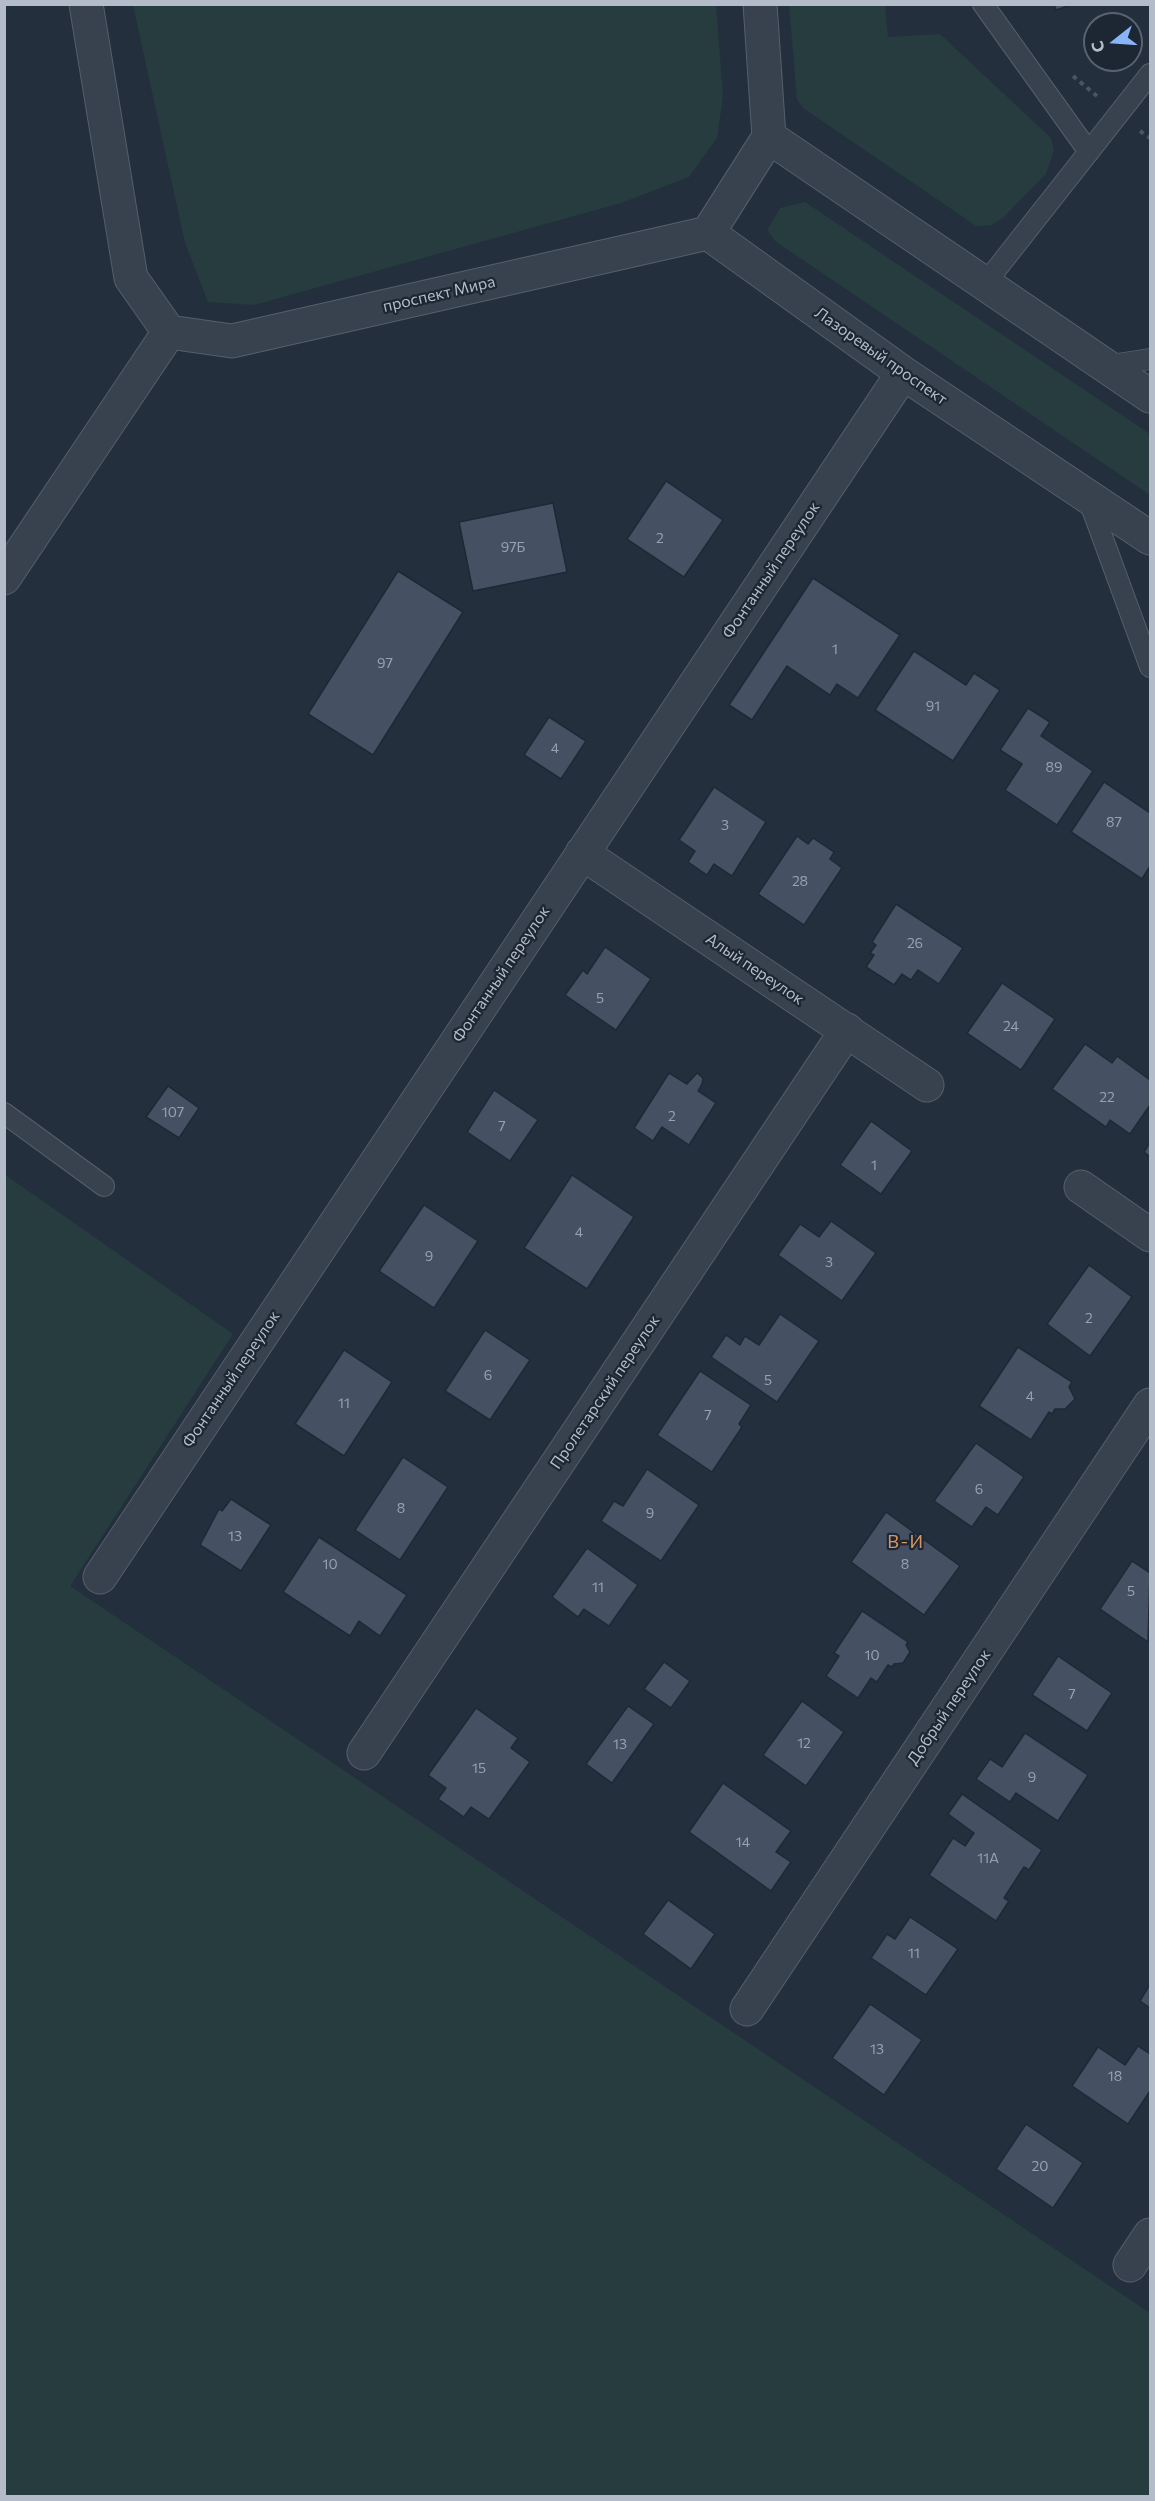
<!DOCTYPE html>
<html>
<head>
<meta charset="utf-8">
<style>
	body { margin:0 }
	#map { position:relative; width:1155px; height:2501px; overflow:hidden; background:#242f3e; font-family:Commissioner,sans-serif }
	canvas { display:block }
	.frame { position:absolute; inset:0; border:6px solid #b4bcc9; pointer-events:none }
	.north { position:absolute; left:1083px; top:12px; width:60px; height:60px; box-sizing:border-box; background:#1d2633; border:2px solid #59626f; border-radius:50%; rotate:253deg; font-size:16px; font-weight:700; line-height:24px; text-align:center; color:#b4bcc9 }
	.north::after { content:''; display:block; margin:auto; width:21px; height:27px; background:#8ab4f8; clip-path:polygon(50% 0,100% 100%,50% 72%,0 100%) }
</style>
</head>
<body>
<div id="map">
<canvas width="1155" height="2501"></canvas>
<div class="frame"></div>
<div class="north">С</div>
</div>
<script>
const ctx = document.querySelector('canvas').getContext('2d');
ctx.lineJoin = 'round';
function paint(path, color) { ctx.fillStyle = color; ctx.fill(path, 'evenodd'); }
const toPath = rows => new Path2D(rows.map(r => 'M' + r).join(''));
function stroke(path, color, width, dash) { ctx.strokeStyle = color; ctx.lineWidth = width; ctx.lineCap = dash ? 'butt' : 'round'; ctx.setLineDash(dash || []); ctx.stroke(path); }
function label(font, color, halo, rows, align = 'center') {
  ctx.font = font + ' Commissioner,sans-serif'; ctx.lineWidth = 4.5; ctx.setLineDash([]); ctx.textBaseline = 'middle'; ctx.strokeStyle = halo; ctx.fillStyle = color; for (const [text, x, y, turn = 0] of rows) {
    ctx.save(); ctx.translate(x, y); ctx.rotate((+turn || 0) * Math.PI / 180); ctx.textAlign = isNaN(turn) ? turn : align; if (halo) ctx.strokeText(text, 0, 0); ctx.fillText(text, 0, 0); ctx.restore();
  }
}
paint(toPath([
	[133,5,716,5,723,96,717,138,689,177,621,203,254,305,208,302,185,243],
	[789,5,885,5,888,37,940,34,1051,138,1054,150,1046,174,1003,218,991,225,976,226,966,219,803,108,797,99],
	[805,202,1150,434,1150,495,775,241,767,230,780,208],
	[4,1174,233,1334,70,1586,1150,2313,1150,2496,5,2496]
]), '#263c3f');
const building = toPath([
	[1054,4,1074,4,1056,10,1054,4],
	[666,481,723,520,684,577,627,539,666,481],
	[553,503,567,572,473,591,459,522,553,503],
	[398,571,463,612,373,755,308,714,398,571],
	[813,578,900,635,858,698,837,684,830,695,787,666,752,720,729,705,813,578],
	[914,651,966,685,974,673,1000,690,953,761,875,710,914,651],
	[1028,708,1050,722,1041,736,1093,771,1057,825,1005,790,1022,764,1000,750,1028,708],
	[549,717,586,741,561,779,524,755,549,717],
	[1104,782,1150,813,1150,866,1142,879,1071,832,1104,782],
	[714,787,766,822,732,876,714,864,707,875,688,862,695,851,679,840,714,787],
	[797,836,808,844,813,838,834,852,830,859,842,868,804,925,758,894,797,836],
	[896,904,963,948,939,984,918,970,911,980,902,974,894,985,866,967,874,955,870,953,876,945,872,942,896,904],
	[605,947,651,979,616,1030,565,995,583,970,587,974,605,947],
	[1002,983,1055,1019,1021,1070,967,1033,1002,983],
	[1085,1044,1112,1063,1117,1056,1150,1080,1150,1105,1130,1134,1110,1120,1106,1127,1052,1089,1085,1044],
	[669,1073,687,1084,697,1073,703,1078,702,1084,698,1091,716,1103,689,1145,662,1127,653,1141,634,1128,669,1073],
	[168,1086,199,1108,179,1138,146,1117,168,1086],
	[494,1090,538,1120,510,1161,467,1132,494,1090],
	[871,1121,912,1151,881,1194,840,1165,871,1121],
	[1150,1142,1150,1157,1144,1152,1150,1142],
	[572,1175,634,1217,587,1289,524,1248,572,1175],
	[424,1205,478,1241,434,1308,379,1271,424,1205],
	[831,1221,876,1253,842,1301,778,1255,800,1224,819,1237,831,1221],
	[1089,1265,1132,1297,1090,1356,1047,1324,1089,1265],
	[780,1314,819,1341,777,1402,711,1357,726,1335,740,1345,745,1336,759,1345,780,1314],
	[485,1330,530,1360,490,1420,445,1391,485,1330],
	[1018,1347,1072,1382,1069,1387,1075,1399,1065,1409,1055,1409,1052,1414,1049,1412,1031,1440,979,1406,1018,1347],
	[344,1350,392,1382,344,1456,295,1424,344,1350],
	[700,1371,751,1405,739,1424,742,1427,712,1472,657,1435,700,1371],
	[976,1443,1024,1477,998,1515,986,1507,972,1527,934,1501,976,1443],
	[403,1457,448,1487,400,1560,355,1530,403,1457],
	[647,1469,699,1505,661,1561,601,1521,614,1501,623,1506,647,1469],
	[231,1499,271,1525,241,1571,200,1545,219,1509,222,1511,231,1499],
	[886,1512,960,1566,924,1615,851,1562,886,1512],
	[319,1537,407,1595,380,1636,359,1621,350,1636,283,1592,319,1537],
	[587,1548,638,1585,609,1626,584,1609,578,1617,552,1597,587,1548],
	[1132,1561,1150,1573,1148,1642,1100,1609,1132,1561],
	[862,1611,908,1642,906,1645,910,1652,903,1663,894,1664,892,1667,888,1665,877,1682,871,1678,858,1698,826,1676,839,1656,834,1653,862,1611],
	[1058,1656,1112,1693,1087,1731,1032,1695,1058,1656],
	[664,1662,690,1681,671,1708,644,1689,664,1662],
	[802,1701,844,1732,806,1786,763,1755,802,1701],
	[628,1706,654,1724,612,1783,586,1764,628,1706],
	[476,1708,518,1738,511,1748,530,1762,489,1819,471,1807,464,1817,438,1799,446,1788,428,1775,476,1708],
	[1025,1733,1088,1775,1058,1821,1016,1793,1010,1802,976,1779,990,1759,1002,1767,1025,1733],
	[723,1783,791,1831,776,1852,791,1862,771,1891,689,1832,723,1783],
	[962,1794,1042,1850,1029,1870,1024,1867,1004,1898,1009,1901,996,1921,929,1875,953,1838,965,1846,974,1833,948,1814,962,1794],
	[668,1900,715,1934,691,1969,643,1934,668,1900],
	[910,1917,958,1949,926,1995,871,1958,887,1934,895,1939,910,1917],
	[1150,1984,1150,2008,1140,2001,1150,1984],
	[870,2004,922,2040,884,2095,832,2058,870,2004],
	[1138,2046,1150,2054,1150,2091,1128,2124,1072,2086,1098,2047,1125,2065,1138,2046],
	[1026,2124,1083,2163,1053,2208,996,2169,1026,2124]
]);
paint(building, '#455162');
stroke(building, '#1f2835', 1.5);
const lane = toPath([
	[983,4,1089,152],
	[984,285,1150,74],
	[1105,366,1150,359],
	[1088,498,1150,667],
	[4,1113,104,1186]
]);
const street = toPath([
	[86,4,131,278,169,332,232,341,708,233],
	[769,137,1150,396],
	[708,233,903,373,1150,538],
	[708,233,769,137,760,4],
	[4,578,169,332],
	[582,853,927,1085],
	[1081,1187,1150,1235],
	[100,1577,903,373],
	[364,1753,847,1030],
	[747,2009,1150,1405],
	[1130,2265,1150,2235]
]);
stroke(lane, '#565f6c', 22);
stroke(street, '#565f6c', 35);
stroke(toPath([
	[1073,76,1097,96],
	[1140,131,1150,138]
]), '#44595c', 4, [4.5, 4.5]);
stroke(lane, '#38414e', 20);
stroke(street, '#38414e', 33);
label('14px', '#98a1af', null, [
	["2",660,538],
	["97Б",513,547],
	["1",835,649],
	["97",385,663],
	["91",933,706],
	["4",555,748],
	["89",1054,767],
	["87",1114,822],
	["3",725,825],
	["28",800,881],
	["26",915,943],
	["5",600,998],
	["24",1011,1026],
	["22",1107,1097],
	["107",173,1112],
	["2",672,1116],
	["7",502,1126],
	["1",874,1165],
	["4",579,1232],
	["9",429,1256],
	["3",829,1262],
	["2",1089,1318],
	["6",488,1375],
	["5",768,1380],
	["4",1030,1396],
	["11",344,1403],
	["7",708,1415],
	["6",979,1489],
	["8",401,1508],
	["9",650,1513],
	["13",235,1536],
	["10",330,1564],
	["8",905,1564],
	["11",598,1587],
	["5",1131,1591],
	["10",872,1655],
	["7",1072,1694],
	["12",804,1743],
	["13",620,1744],
	["15",479,1768],
	["9",1032,1777],
	["14",743,1842],
	["11А",988,1858],
	["11",914,1953],
	["13",877,2049],
	["18",1115,2076],
	["20",1040,2166]
]);
label('16px', '#b4bcc9', '#1d2633', [
	["проспект Мира",439,294,-13],
	["Лазоревый проспект",881,356,35],
	["Фонтанный переулок",771,570,-56],
	["Алый переулок",755,969,34],
	["Фонтанный переулок",501,974,-56],
	["Фонтанный переулок",231,1379,-56],
	["Пролетарский переулок",605,1392,-56],
	["Добрый переулок",949,1707,-56]
]);
ctx.letterSpacing = '1.5px';
label('18px', '#d59563', '#1d2633', [
	["В-И",906,1542]
]);
ctx.letterSpacing = '0px';
</script>
</body>
</html>
